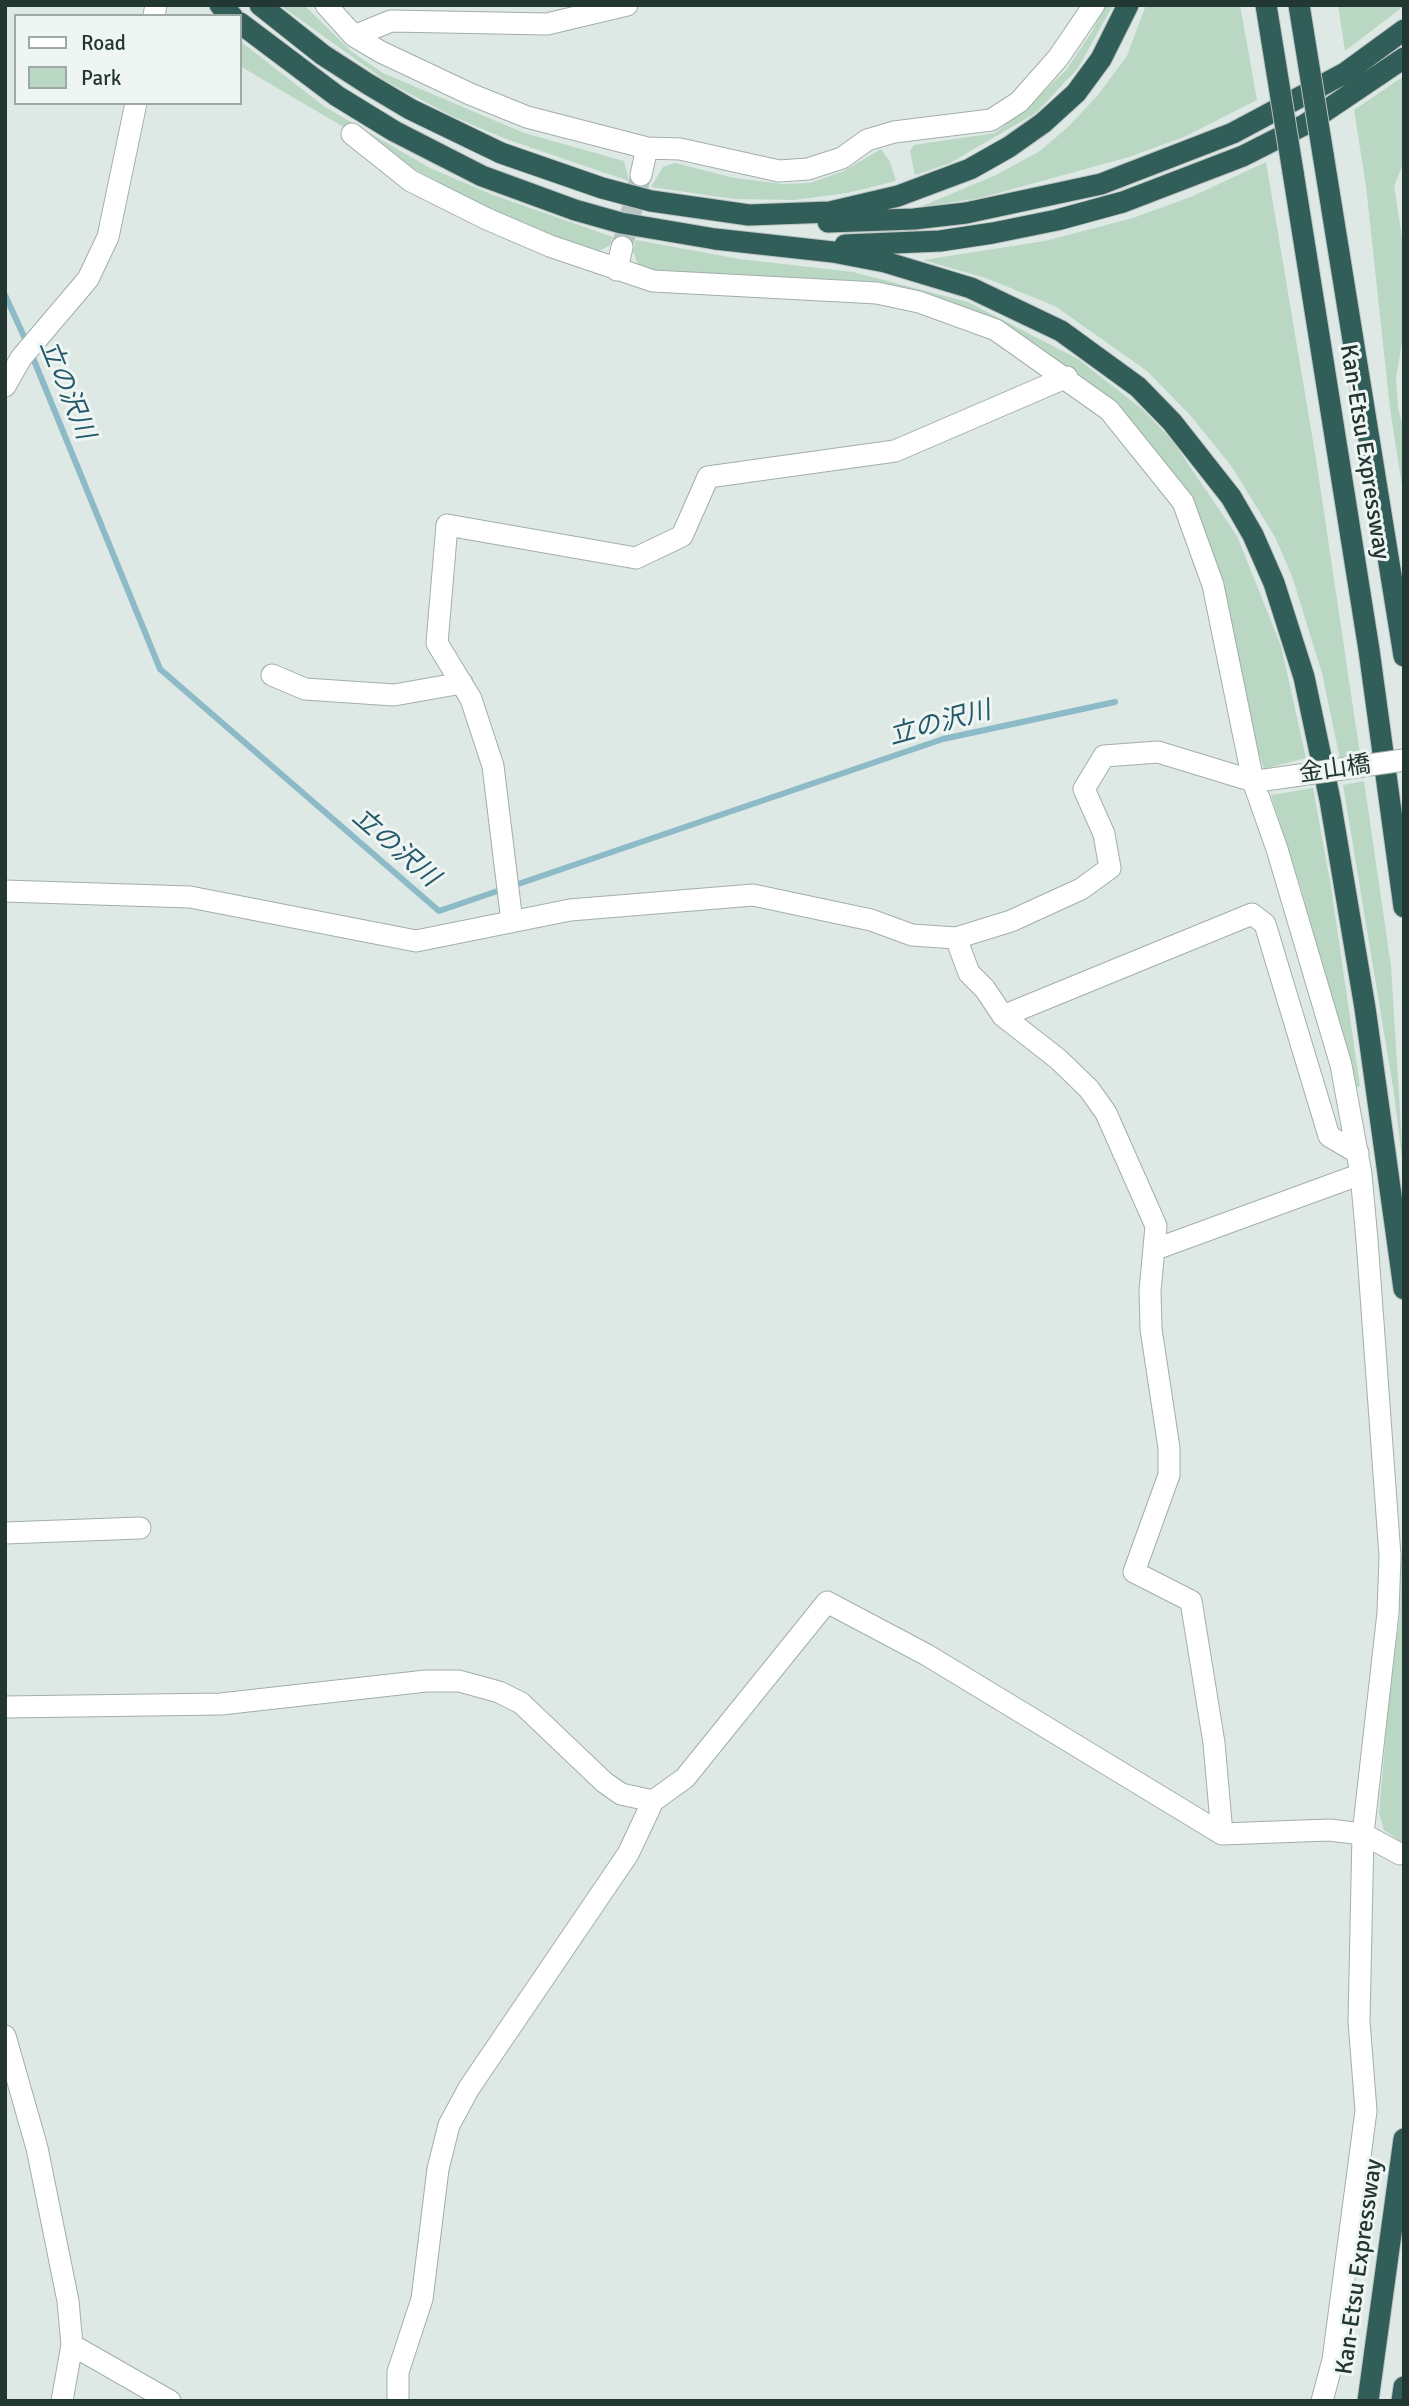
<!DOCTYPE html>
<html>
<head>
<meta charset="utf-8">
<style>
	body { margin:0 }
	#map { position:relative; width:1409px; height:2406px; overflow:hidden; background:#dee8e4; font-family:Signika,sans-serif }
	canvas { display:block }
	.frame { position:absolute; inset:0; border:7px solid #223632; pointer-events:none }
	.legend { position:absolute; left:14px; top:14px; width:228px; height:91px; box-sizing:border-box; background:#eef5f2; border:2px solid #9ca9a5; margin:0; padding:9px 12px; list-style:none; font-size:21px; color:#223632 }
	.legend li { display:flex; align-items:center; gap:14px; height:35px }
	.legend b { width:35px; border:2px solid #9ca9a5 }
</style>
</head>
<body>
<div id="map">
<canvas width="1409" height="2406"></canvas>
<div class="frame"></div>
<ul class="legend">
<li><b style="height:9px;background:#fff"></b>Road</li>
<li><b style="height:19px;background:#b9d7c3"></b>Park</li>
</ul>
</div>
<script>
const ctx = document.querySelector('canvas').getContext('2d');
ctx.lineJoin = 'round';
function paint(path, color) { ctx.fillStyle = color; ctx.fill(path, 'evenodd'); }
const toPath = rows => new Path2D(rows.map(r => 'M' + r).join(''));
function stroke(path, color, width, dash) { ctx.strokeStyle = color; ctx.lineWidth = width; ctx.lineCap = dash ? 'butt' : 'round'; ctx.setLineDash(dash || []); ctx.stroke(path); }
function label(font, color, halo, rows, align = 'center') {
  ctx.font = font + ' Signika,"Noto Sans JP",sans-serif'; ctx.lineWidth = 6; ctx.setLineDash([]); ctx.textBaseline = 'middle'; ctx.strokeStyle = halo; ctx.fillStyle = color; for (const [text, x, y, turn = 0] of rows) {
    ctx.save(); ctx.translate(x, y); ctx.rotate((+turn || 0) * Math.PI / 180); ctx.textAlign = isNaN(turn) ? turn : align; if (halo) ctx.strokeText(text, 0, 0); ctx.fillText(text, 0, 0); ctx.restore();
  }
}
paint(toPath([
	[280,5,304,5,352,52,383,73,524,133,624,161,629,181,506,139,452,116,386,81],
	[1105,5,1113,5,1078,68,1036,113,950,163,915,175,910,151,914,145,995,133,1027,108,1067,69,1093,30],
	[1146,5,1240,5,1257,100,1184,137,1129,157,980,198,920,207,996,175,1040,151,1067,128,1098,95,1127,56],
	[1338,5,1404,5,1404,6,1345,51],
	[240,41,325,107,430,168,493,195,613,237,610,245,594,254,495,213,418,171,240,66],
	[1404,76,1404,162,1394,186,1404,250,1404,331,1396,378,1398,408,1404,430,1404,499,1390,408,1366,186,1354,110],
	[881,149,890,162,896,181,847,193,794,200,735,199,651,187,663,167,675,163,734,178,783,184,810,183,844,171],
	[1266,162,1316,459,1360,754,1340,759,1322,673,1292,576,1275,537,1232,467,1191,416,1147,371,1055,306,986,278,923,260,1045,241,1133,218,1193,196],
	[636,240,739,259,853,272,968,302,1078,359,1142,409,1172,440,1237,536,1281,646,1306,758,1264,769,1252,733,1221,574,1200,523,1157,457,969,310,657,274,639,267,633,251],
	[1364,781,1391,966,1404,1176,1394,1093,1343,785],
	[1313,788,1331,887,1360,1086,1355,1088,1302,891,1271,795],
	[1404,1555,1404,1844,1384,1830,1379,1813,1390,1689,1400,1615,1401,1556]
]), '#b9d7c3');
stroke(toPath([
	[5,295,27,343],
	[31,353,160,669,439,911,943,739,1115,702]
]), '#8cbac7', 6);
stroke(toPath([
	[622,247,641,175]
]), '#b8c4c0', 21, [21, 10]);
const minor = toPath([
	[326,5,354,36,381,52,470,94,527,117,647,148,680,149,779,171,808,169,842,158,867,140,894,132,991,120,1019,102,1058,58,1094,5],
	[154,16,156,5],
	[354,36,391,21,547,24,627,5],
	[352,134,411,181,487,219,550,246,653,281,877,293,919,302,996,330,1109,410,1183,502,1213,585,1253,781,1277,849,1341,1065,1361,1174,1367,1240,1390,1556,1388,1613,1363,1834,1359,2021,1366,2111,1333,2360,1322,2401],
	[641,175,647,148],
	[617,270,622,247],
	[5,386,21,358,88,279,108,237,136,103],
	[272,675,305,689,394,695,462,683],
	[5,891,190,897,416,941,570,910,753,895,871,920,912,935,956,938,1011,921,1081,889,1110,868,1104,834,1084,789,1104,756,1158,752,1253,781,1265,780],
	[512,922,493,766,471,699,437,643,447,525,636,558,682,536,708,477,895,451,1067,377],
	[956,938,969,973,985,989,1003,1016,1058,1059,1089,1089,1106,1113,1156,1226,1150,1291,1151,1329,1169,1448,1169,1475,1134,1572,1191,1601,1214,1743,1222,1834],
	[1003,1016,1252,914,1265,924,1329,1136,1358,1153],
	[1156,1249,1361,1174],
	[5,1533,140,1528],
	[5,1707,221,1704,426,1681,459,1681,499,1692,521,1703,604,1782,621,1794,653,1801,685,1778,827,1602,927,1655,1222,1834,1329,1830,1363,1834,1400,1854],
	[5,2036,37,2148,68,2301,72,2345,62,2401],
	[72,2345,170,2401],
	[398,2401,398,2372,422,2299,438,2169,449,2125,469,2088,628,1854,653,1801]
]);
const highway = toPath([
	[220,5,232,16],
	[260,5,323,55,368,84,410,109,501,153,602,188,651,201,749,215,830,212,898,196,970,169,1009,147,1043,123,1076,93,1101,59,1128,5],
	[240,23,337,96,394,131,482,176,575,210,621,223,715,239,833,252,885,262,971,288,1061,331,1138,387,1172,422,1231,497,1253,535,1274,583,1304,677,1330,800,1365,1008,1404,1289],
	[1323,154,1404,656],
	[1293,172,1369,650,1404,907],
	[828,222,914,219,966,213,1101,184,1233,133,1345,73,1404,30],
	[845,245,940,241,993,233,1057,220,1123,202,1243,156,1306,124,1404,58],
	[1368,2401,1404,2139],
	[1402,2401,1404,2387]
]);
stroke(minor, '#a2afab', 23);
stroke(highway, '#bdc3c2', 23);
stroke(minor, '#fff', 21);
stroke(highway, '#315e58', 21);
const minorBridge = toPath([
	[1265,780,1404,760]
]);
const highwayBridge = toPath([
	[1266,5,1293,172],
	[1299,5,1323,154]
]);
stroke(minorBridge, '#a2afab', 23, []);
stroke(highwayBridge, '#bdc3c2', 23, []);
stroke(minorBridge, '#fff', 21);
stroke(highwayBridge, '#315e58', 21);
label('24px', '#223632', '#eef5f2', [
	["Kan-Etsu Expressway",1364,452,81],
	["金山橋",1335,770,-8],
	["Kan-Etsu Expressway",1360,2267,-82]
]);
label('italic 26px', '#23596a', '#eef5f2', [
	["立の沢川",66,390,68],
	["立の沢川",940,724,-15],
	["立の沢川",395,848,41]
]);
</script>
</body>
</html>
